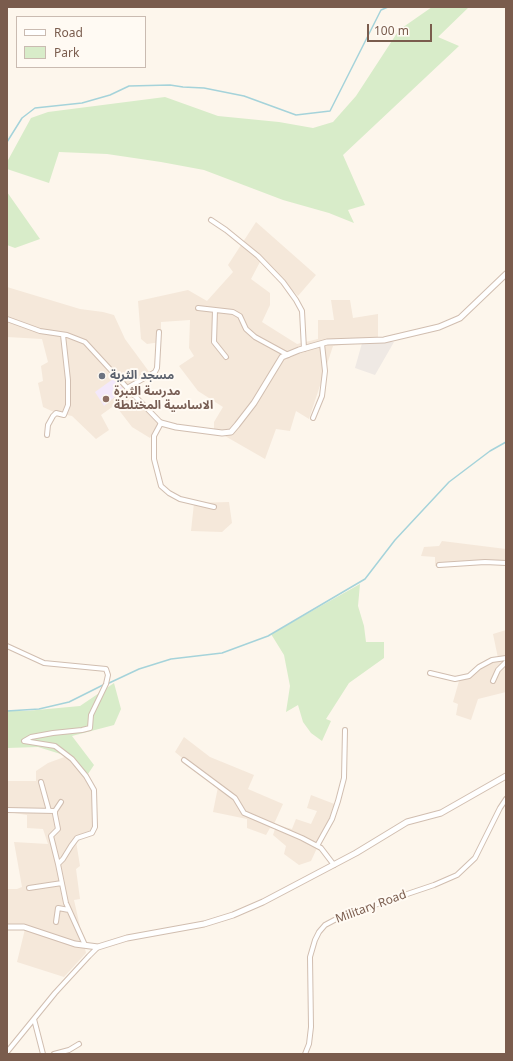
<!DOCTYPE html>
<html>
<head>
<meta charset="utf-8">
<style>
	body { margin:0 }
	#map { position:relative; width:513px; height:1061px; overflow:hidden; background:#fdf6ec; font-family:"Noto Sans",sans-serif }
	canvas { display:block }
	.frame { position:absolute; inset:0; border:8px solid #7a5c4d; pointer-events:none }
	.legend { position:absolute; left:16px; top:16px; width:130px; height:52px; box-sizing:border-box; background:#fffaf3; border:1px solid #cabbb1; margin:0; padding:5px 7px; list-style:none; font-size:12px; color:#7a5c4d }
	.legend li { display:flex; align-items:center; gap:8px; height:20px }
	.legend b { width:20px; border:1px solid #cabbb1 }
	.scale { position:absolute; left:367px; top:24px; width:65px; height:18px; box-sizing:border-box; border:2px solid #7a5c4d; border-top:0; padding-left:5px; font-size:12px; line-height:14px; white-space:nowrap; color:#7a5c4d; -webkit-text-stroke:3px #fffaf3; paint-order:stroke }
</style>
</head>
<body>
<div id="map">
<canvas width="513" height="1061"></canvas>
<div class="frame"></div>
<ul class="legend">
<li><b style="height:5px;background:#fff"></b>Road</li>
<li><b style="height:11px;background:#d8ecc9"></b>Park</li>
</ul>
<div class="scale">100 m</div>
</div>
<script>
const ctx = document.querySelector('canvas').getContext('2d');
ctx.lineJoin = 'round';
function paint(path, color) { ctx.fillStyle = color; ctx.fill(path, 'evenodd'); }
const toPath = rows => new Path2D(rows.map(r => 'M' + r).join(''));
function stroke(path, color, width, dash) { ctx.strokeStyle = color; ctx.lineWidth = width; ctx.lineCap = dash ? 'butt' : 'round'; ctx.setLineDash(dash || []); ctx.stroke(path); }
function label(font, color, halo, rows, align = 'center') {
  ctx.font = font + ' "Noto Sans","Noto Sans Arabic",sans-serif'; ctx.lineWidth = 4; ctx.setLineDash([]); ctx.textBaseline = 'middle'; ctx.strokeStyle = halo; ctx.fillStyle = color; for (const [text, x, y, turn = 0] of rows) {
    ctx.save(); ctx.translate(x, y); ctx.rotate((+turn || 0) * Math.PI / 180); ctx.textAlign = isNaN(turn) ? turn : align; if (halo) ctx.strokeText(text, 0, 0); ctx.fillText(text, 0, 0); ctx.restore();
  }
}
paint(toPath([
	[256,222,316,275,298,296,261,260,251,279,270,293,270,305,262,322,297,344,318,339,318,320,334,320,331,300,350,300,353,318,378,314,378,341,333,346,309,419,296,411,290,431,276,429,265,459,225,436,214,435,214,422,223,407,198,391,179,366,194,356,189,348,190,320,161,322,161,342,147,344,141,339,138,301,188,290,207,301,233,272,228,265],
	[7,287,80,309,103,312,114,315,125,339,150,373,132,390,152,413,158,424,150,438,132,427,115,405,101,415,109,430,96,439,72,416,56,413,43,407,38,383,43,381,41,366,48,362,42,339,7,337],
	[229,502,232,523,222,532,191,531,194,503],
	[442,541,506,549,506,564,475,562,435,566,435,557,421,556,424,547,439,546],
	[506,630,506,692,478,699,471,720,456,715,458,704,453,702,459,681,487,659,498,658,493,634],
	[184,737,210,757,254,775,248,789,283,804,274,824,292,829,296,819,311,824,317,811,307,808,311,795,337,805,311,861,299,865,284,854,286,846,273,835,275,829,270,828,266,835,247,828,247,819,213,812,218,787,175,752],
	[67,756,88,774,92,785,94,829,76,841,80,866,76,869,80,899,74,900,86,953,64,977,17,962,25,929,7,927,7,889,17,889,22,887,14,842,48,844,43,829,27,828,27,815,7,812,7,781,36,781,36,771,48,763]
]), '#f5e8da');
paint(toPath([
	[378,341,394,342,375,375,355,368,362,343]
]), '#efe9e4');
paint(toPath([
	[113,379,124,389,104,406,95,392]
]), '#f3e8fa');
paint(toPath([
	[432,7,469,7,438,37,459,46,343,155,365,205,348,210,354,223,329,213,283,200,204,170,161,162,107,154,59,152,49,183,7,169,7,162,31,118,48,112,165,97,218,116,279,122,313,128,333,122,356,96,399,30],
	[7,192,40,239,15,248,7,245],
	[360,584,358,606,364,626,366,642,384,642,384,658,349,683,326,719,331,721,322,741,311,733,303,722,298,705,286,712,290,686,284,655,271,634],
	[114,683,121,709,114,725,72,736,94,765,88,774,67,756,38,747,7,748,7,711,26,711,80,706]
]), '#d8ecc9');
stroke(toPath([
	[7,142,22,118,35,108,82,103,110,95,129,86,170,85,183,87,204,88,244,96,296,115,330,111,381,10,388,7],
	[107,684,139,669,171,659,222,653,268,636,365,579,395,540,449,482,490,451,506,442],
	[7,711,39,709,69,702,103,685]
]), '#a5d3da', 1.5);
const minor = toPath([
	[211,220,226,230,258,256,283,282,296,300,302,311,304,349],
	[198,308,233,312,240,316,246,329,255,337,288,355],
	[215,310,214,342,226,357],
	[7,319,40,331,67,335,85,342,131,392,161,423,154,436,154,459,161,486,169,493,180,499,214,507],
	[127,388,155,372,157,368,159,332],
	[313,418,322,396,325,371,322,344],
	[47,435,48,425,53,416,56,413,64,415,68,405,68,380,63,335],
	[439,565,485,562,506,563],
	[7,646,44,663,106,669,108,675,106,684,91,715,90,728,82,730,53,733,31,737,24,741,55,746,72,759,86,776,94,790,95,827,92,833,77,838,71,846,63,859,58,864,66,903,85,945],
	[430,673,455,679,469,676,479,667,492,660,506,658],
	[493,681,498,670,506,662],
	[184,760,235,798,244,813,302,838,321,848,334,865],
	[41,782,49,811],
	[7,810,55,811],
	[317,846,332,819,338,801,344,778,345,730],
	[58,864,51,836,58,829,55,814,55,811,61,802],
	[29,888,62,883],
	[56,922,58,908,69,910],
	[34,1019,43,1054],
	[7,1052,55,993,89,956,98,947],
	[54,1054,69,1050,79,1044],
	[305,1054,309,1044,311,1027,310,957,315,940,319,932,325,925,342,916,434,885,457,875,475,858,500,808,506,799]
]);
const tertiary = toPath([
	[161,423,176,427,222,433,231,432,237,425,254,403,282,357,299,350,327,342,384,340,439,327,460,318,506,274],
	[7,927,24,927,75,944,98,947,127,938,204,924,233,915,263,902,356,853,407,822,441,813,506,776]
]);
stroke(minor, '#d1beb0', 6);
stroke(tertiary, '#d1beb0', 7);
stroke(minor, '#fff', 4);
stroke(tertiary, '#fff', 5);
for (const [x, y, r, color] of [
	[102,376,4,"#6b7280"],
	[106,399,4,"#8d6e63"]
]) { const dot = new Path2D(); dot.arc(x, y, r, 0, 2 * Math.PI); ctx.fillStyle = color; ctx.fill(dot); stroke(dot, '#fffaf3', 1.5); }
label('bold 12px', '#5b616d', '#fffaf3', [
	["مسجد الثربة",110,376]
], 'left');
label('bold 12px', '#785e54', '#fffaf3', [
	["مدرسة الثبرة",114,392],
	["الاساسية المختلطة",114,406]
], 'left');
label('12px', '#7a5c4d', '#fffaf3', [
	["Military Road",371,907,-20]
]);
</script>
</body>
</html>
